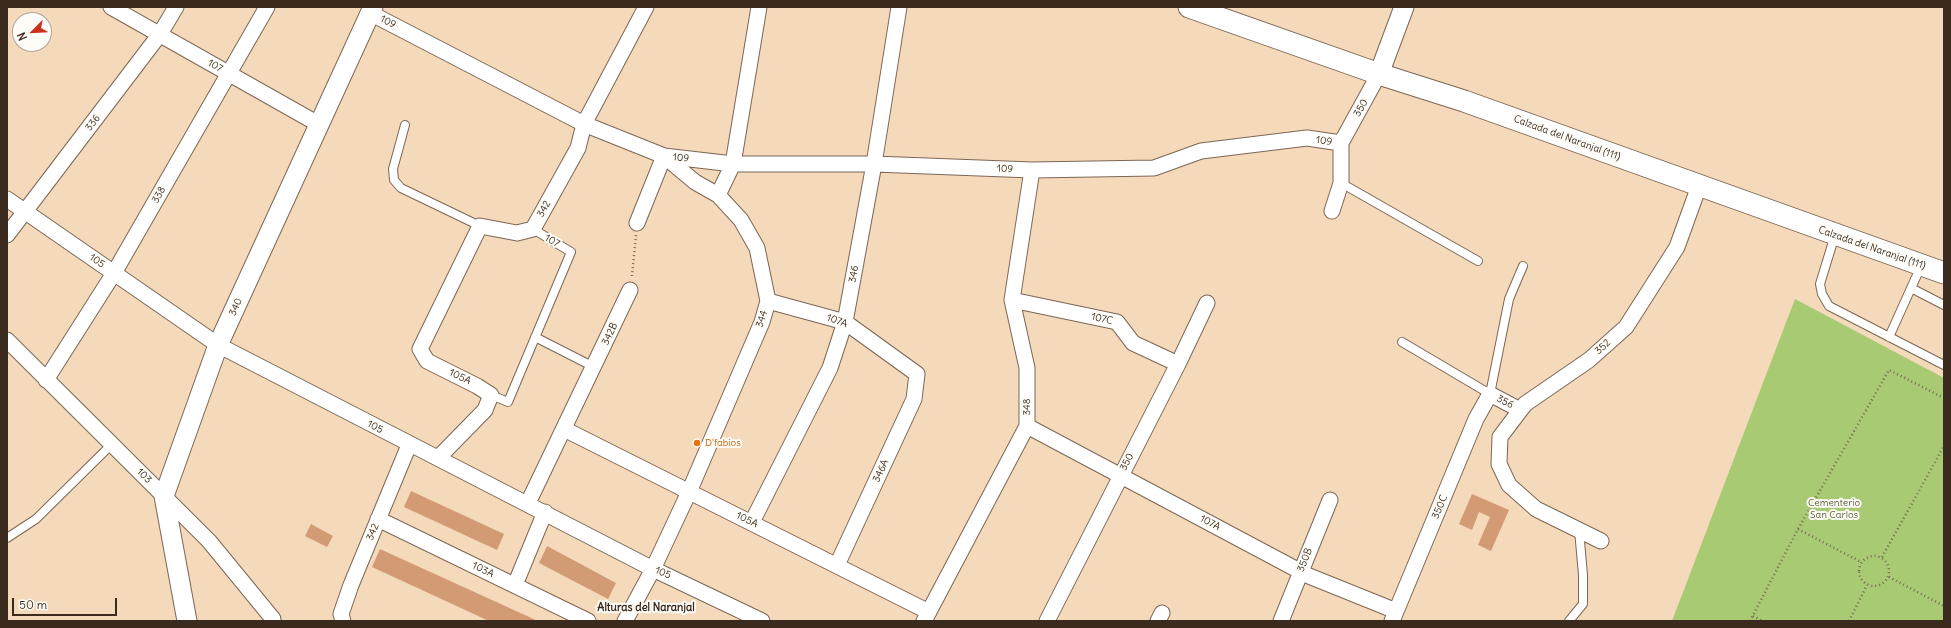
<!DOCTYPE html>
<html>
<head>
<meta charset="utf-8">
<style>
	body { margin:0 }
	#map { position:relative; width:1951px; height:628px; overflow:hidden; background:#f4d9bb; font-family:Delius,sans-serif }
	canvas { display:block }
	.frame { position:absolute; inset:0; border:8px solid #3b2a1e; pointer-events:none }
	.north { position:absolute; left:12px; top:12px; width:40px; height:40px; box-sizing:border-box; background:#fdfcf7; border:1px solid #afa8a0; border-radius:50%; rotate:246deg; font-size:11px; font-weight:700; line-height:16px; text-align:center; color:#3b2a1e }
	.north::after { content:''; display:block; margin:auto; width:14px; height:18px; background:#c8321e; clip-path:polygon(50% 0,100% 100%,50% 72%,0 100%) }
	.scale { position:absolute; left:12px; top:598px; width:105px; height:18px; box-sizing:border-box; border:2px solid #3b2a1e; border-top:0; padding-left:5px; font-size:12px; line-height:14px; white-space:nowrap; color:#3b2a1e; -webkit-text-stroke:3px #fdfcf7; paint-order:stroke }
</style>
</head>
<body>
<div id="map">
<canvas width="1951" height="628"></canvas>
<div class="frame"></div>
<div class="north">N</div>
<div class="scale">50 m</div>
</div>
<script>
const ctx = document.querySelector('canvas').getContext('2d');
ctx.lineJoin = 'round';
function paint(path, color) { ctx.fillStyle = color; ctx.fill(path, 'evenodd'); }
const toPath = rows => new Path2D(rows.map(r => 'M' + r).join(''));
function stroke(path, color, width, dash) { ctx.strokeStyle = color; ctx.lineWidth = width; ctx.lineCap = dash ? 'butt' : 'round'; ctx.setLineDash(dash || []); ctx.stroke(path); }
function label(font, color, halo, rows, align = 'center') {
  ctx.font = font + ' Delius,sans-serif'; ctx.lineWidth = 4; ctx.setLineDash([]); ctx.textBaseline = 'middle'; ctx.strokeStyle = halo; ctx.fillStyle = color; for (const [text, x, y, turn = 0] of rows) {
    ctx.save(); ctx.translate(x, y); ctx.rotate((+turn || 0) * Math.PI / 180); ctx.textAlign = isNaN(turn) ? turn : align; if (halo) ctx.strokeText(text, 0, 0); ctx.fillText(text, 0, 0); ctx.restore();
  }
}
paint(toPath([
	[1795,299,1944,378,1944,621,1672,621]
]), '#a7ca73');
paint(toPath([
	[411,491,504,534,497,550,404,507],
	[1472,494,1509,510,1491,551,1478,545,1490,517,1479,512,1472,530,1459,524],
	[311,524,333,536,327,547,305,536],
	[547,546,616,583,608,599,539,563],
	[380,549,538,621,489,621,372,567]
]), '#d39b74');
const service = toPath([
	[405,125,393,169,394,180,401,188,480,226],
	[1341,183,1478,261],
	[1835,235,1820,284,1822,294,1829,306,1944,365],
	[1911,288,1944,305],
	[535,337,594,367],
	[1889,337,1921,266],
	[1402,342,1490,394,1509,299,1523,266],
	[491,395,508,402,571,252,533,229],
	[7,538,36,519,111,445],
	[1569,621,1583,604,1583,575,1579,530]
]);
const minor = toPath([
	[111,7,320,125],
	[370,13,584,124,664,156,695,182,718,195],
	[7,199,218,345,653,569,762,621],
	[1332,211,1341,183,1341,143,1379,74],
	[637,223,664,156,733,164,874,164,1032,170,1154,168,1201,151,1307,138,1341,143],
	[7,235,160,34,176,7],
	[1012,300,1117,322,1133,343,1178,364],
	[768,301,845,322,917,374,914,399,837,565],
	[7,340,209,541,273,619],
	[46,380,114,273,267,7],
	[1027,426,1309,576,1396,611],
	[564,429,929,612],
	[439,457,485,410,491,395,477,386,427,361,420,349,480,226,517,233,533,229,578,148,584,124,646,7],
	[528,503,630,290],
	[378,519,588,621],
	[752,522,830,368,845,322,874,164,899,7],
	[1601,541,1536,509,1509,485,1499,464,1500,437,1525,404,1589,360,1626,327,1677,247,1699,186],
	[515,585,545,512],
	[343,621,341,614,351,585,409,445],
	[625,621,653,569,689,492,762,322,768,301,757,248,741,220,718,195,733,164,759,7],
	[924,621,1027,426,1027,368,1012,300,1032,170],
	[1047,621,1178,364,1207,303],
	[1158,621,1162,613],
	[1281,621,1330,500],
	[1392,621,1476,419,1490,394,1520,410]
]);
const tertiary = toPath([
	[1379,74,1404,7],
	[187,621,164,496,218,345,373,7]
]);
const secondary = toPath([
	[1189,7,1379,74,1464,101,1944,273]
]);
stroke(service, '#7c6755', 10);
stroke(minor, '#7c6755', 17);
stroke(tertiary, '#7c6755', 21);
stroke(secondary, '#7c6755', 23);
stroke(toPath([
	[632,276,636,235],
	[1798,529,1861,562],
	'1859 571a15 15 0 1 1 30 0a15 15 0 1 1-30 0Z',
	[1882,557,1944,446],
	[1889,577,1944,606],
	[1753,616,1762,621],
	[1750,621,1798,529,1889,370,1944,398],
	[1849,621,1867,585]
]), '#7c6755', 2.5, [1, 3]);
stroke(service, '#fff', 8);
stroke(minor, '#fff', 15);
stroke(tertiary, '#fff', 19);
stroke(secondary, '#fff', 21);
for (const [x, y, r, color] of [
	[697,443,4,"#e8710a"]
]) { const dot = new Path2D(); dot.arc(x, y, r, 0, 2 * Math.PI); ctx.fillStyle = color; ctx.fill(dot); stroke(dot, '#fdfcf7', 1.5); }
label('10px', '#3b2a1e', '#fdfcf7', [
	["109",388,22,27],
	["107",215,66,30],
	["350",1361,108,-61],
	["336",93,123,-53],
	["Calzada del Naranjal (111)",1567,138,20],
	["109",1324,141,9],
	["109",681,158,6],
	["109",1005,169,2],
	["338",159,195,-60],
	["342",544,209,-61],
	["107",552,241,31],
	["Calzada del Naranjal (111)",1872,248,19],
	["105",97,261,35],
	["346",854,274,-80],
	["340",236,307,-65],
	["344",762,319,-72],
	["107C",1102,319,13],
	["107A",837,321,20],
	["342B",610,334,-64],
	["352",1603,347,-42],
	["105A",460,377,26],
	["356",1505,402,28],
	["348",1027,407,-90],
	["105",375,427,28],
	["350",1127,462,-63],
	["346A",881,471,-65],
	["103",144,476,45],
	["350C",1440,507,-67],
	["105A",747,520,26],
	["107A",1210,523,28],
	["342",373,532,-67],
	["350B",1305,560,-68],
	["103A",483,570,26],
	["105",663,573,23]
]);
label('10px', '#c56008', '#fdfcf7', [
	["D'fabios",705,443]
], 'left');
label('10px', '#5b5a38', '#fdfcf7', [
	["Cementerio",1834,503],
	["San Carlos",1834,515]
]);
label('bold 11px', '#3b2a1e', '#fdfcf7', [
	["Alturas del Naranjal",646,608]
]);
</script>
</body>
</html>
